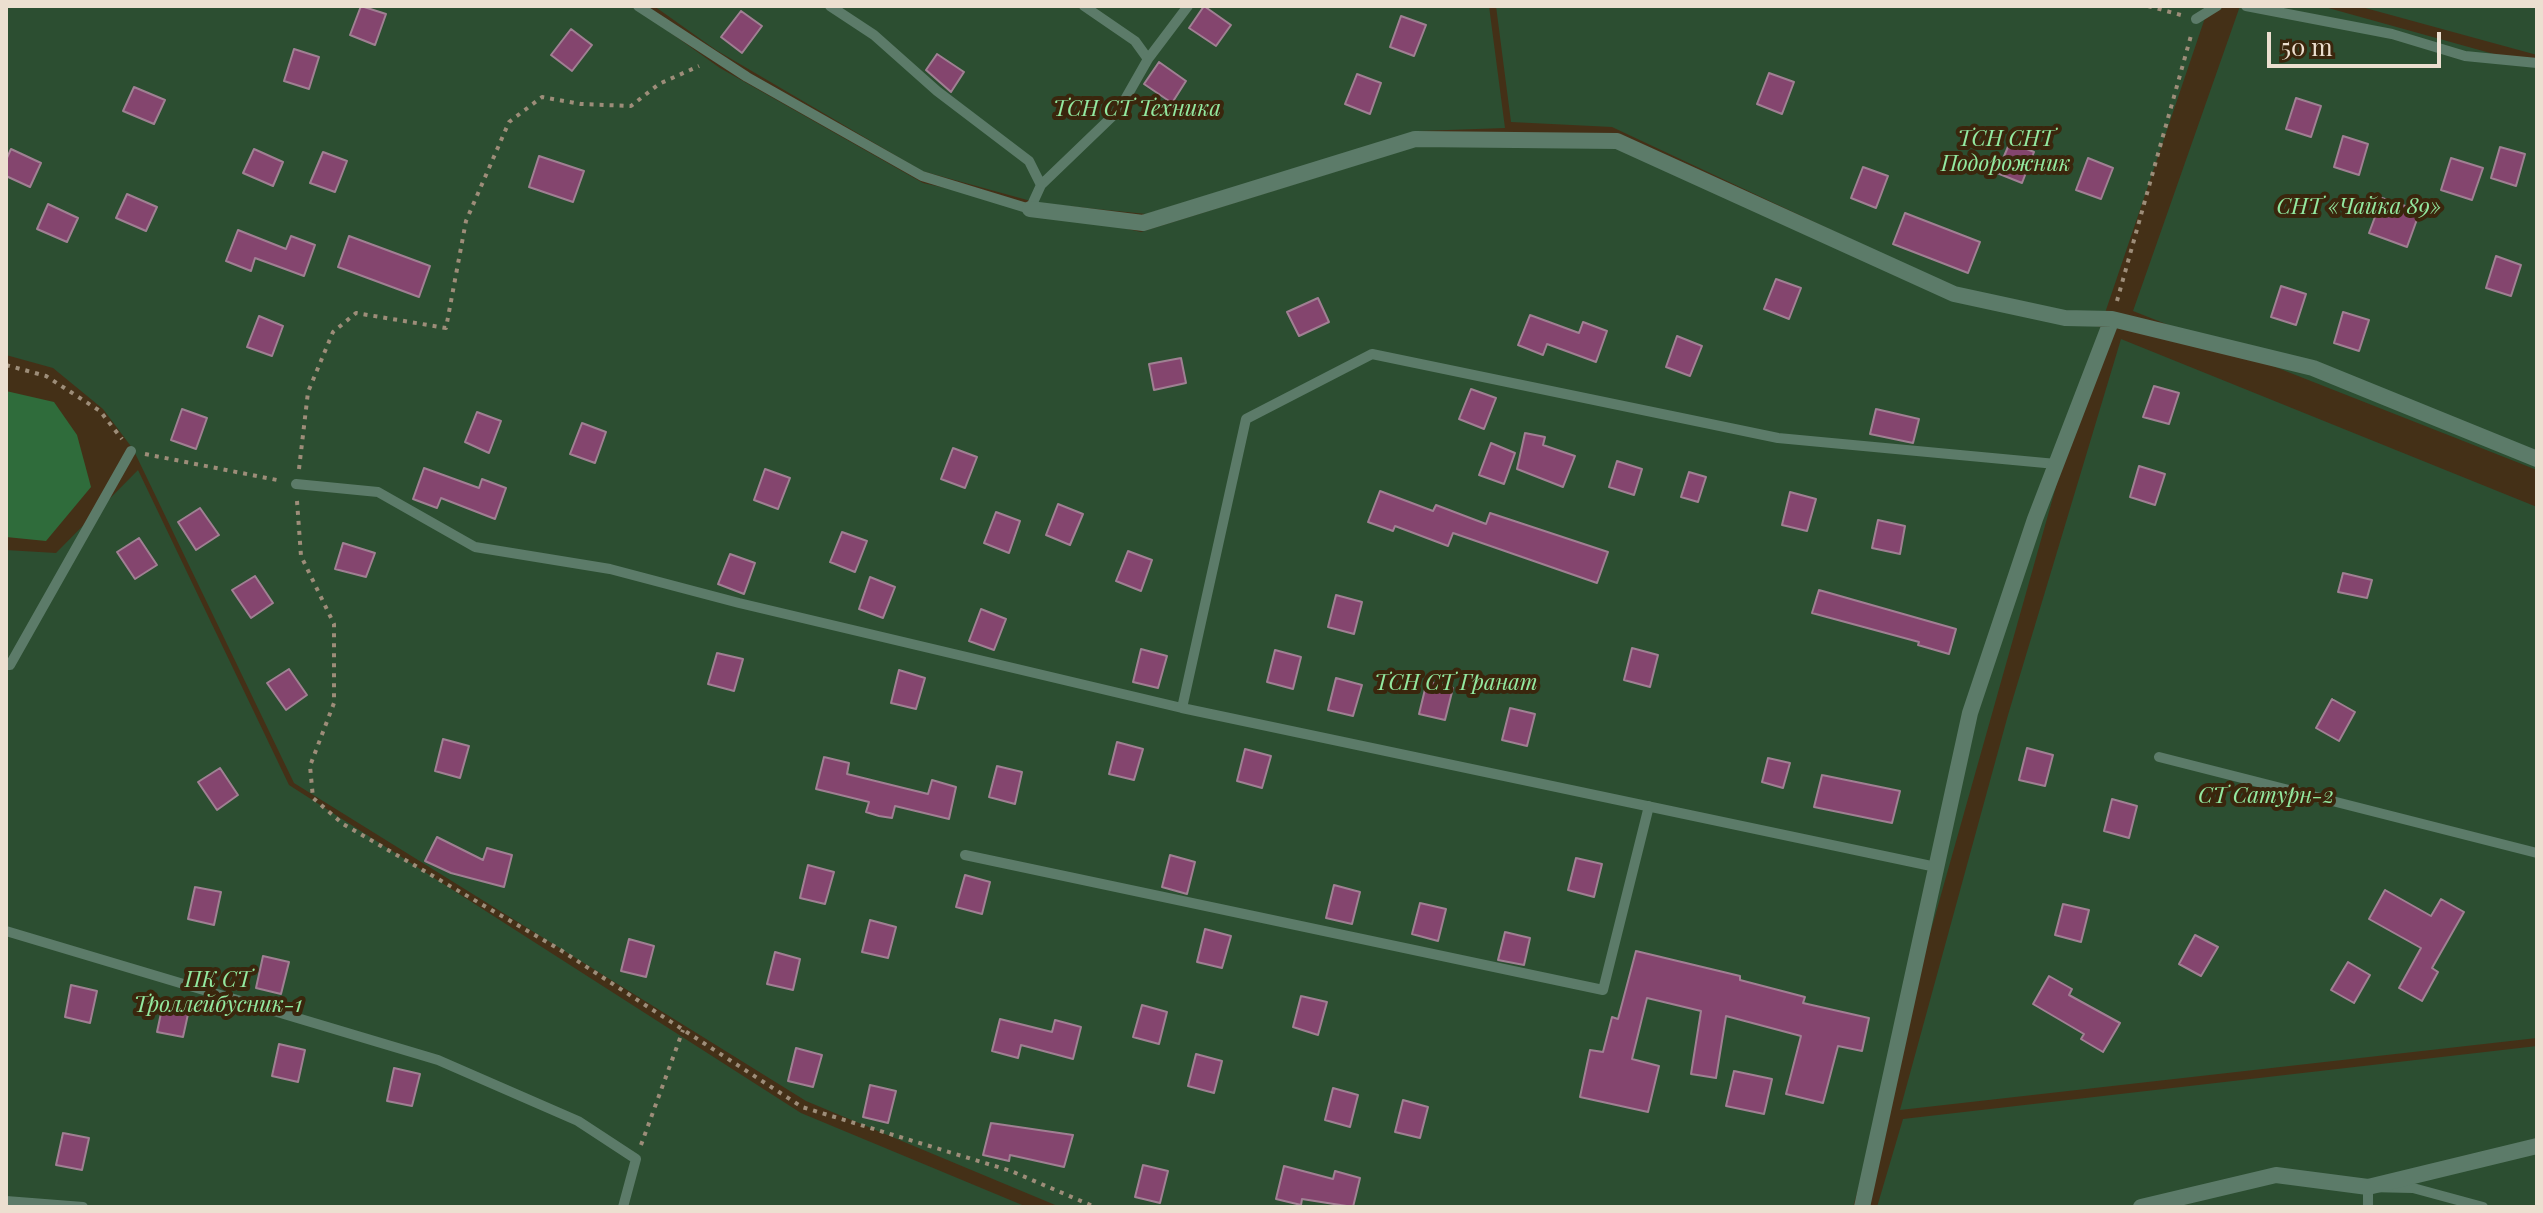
<!DOCTYPE html>
<html>
<head>
<meta charset="utf-8">
<style>
	body { margin:0 }
	#map { position:relative; width:2543px; height:1213px; overflow:hidden; background:#443017; font-family:"Playfair Display",serif }
	canvas { display:block }
	.frame { position:absolute; inset:0; border:8px solid #ecdfd0; pointer-events:none }
	.scale { position:absolute; left:2267px; top:32px; width:174px; height:36px; box-sizing:border-box; border:4px solid #ecdfd0; border-top:0; padding-left:10px; font-size:24px; line-height:28px; white-space:nowrap; color:#ecdfd0; -webkit-text-stroke:6px #3a260d; paint-order:stroke }
</style>
</head>
<body>
<div id="map">
<canvas width="2543" height="1213"></canvas>
<div class="frame"></div>
<div class="scale">50 m</div>
</div>
<script>
const ctx = document.querySelector('canvas').getContext('2d');
ctx.lineJoin = 'round';
function paint(path, color) { ctx.fillStyle = color; ctx.fill(path, 'evenodd'); }
const toPath = rows => new Path2D(rows.map(r => 'M' + r).join(''));
function stroke(path, color, width, dash) { ctx.strokeStyle = color; ctx.lineWidth = width; ctx.lineCap = dash ? 'butt' : 'round'; ctx.setLineDash(dash || []); ctx.stroke(path); }
function label(font, color, halo, rows, align = 'center') {
  ctx.font = font + ' "Playfair Display",serif'; ctx.lineWidth = 8; ctx.setLineDash([]); ctx.textBaseline = 'middle'; ctx.strokeStyle = halo; ctx.fillStyle = color; for (const [text, x, y, turn = 0] of rows) {
    ctx.save(); ctx.translate(x, y); ctx.rotate((+turn || 0) * Math.PI / 180); ctx.textAlign = isNaN(turn) ? turn : align; if (halo) ctx.strokeText(text, 0, 0); ctx.fillText(text, 0, 0); ctx.restore();
  }
}
paint(toPath([
	[6,6,633,6,720,68,923,183,1141,232,1417,146,1615,147,1952,300,2101,327,1853,1207,1060,1207,806,1101,294,783,133,449,103,409,53,368,6,355],
	[654,6,1489,6,1505,128,1420,131,1146,214,1038,203,922,171,716,50],
	[1496,6,2209,6,2105,313,2065,311,1955,288,1612,127,1511,122],
	[2240,6,2321,6,2537,66,2537,470,2133,311],
	[2358,6,2537,6,2537,55],
	[2121,339,2537,507,2537,1038,1900,1110,2008,715],
	[138,470,289,785,801,1113,1027,1207,6,1207,6,550,56,553],
	[2537,1046,2537,1207,1877,1207,1903,1119]
]), '#2c4e31');
paint(toPath([
	[6,391,54,402,77,435,91,487,46,541,6,537]
]), '#2f6c3b');
const building = toPath([
	[361,6,386,14,375,45,350,35,361,6],
	[1204,6,1231,25,1216,46,1189,28,1204,6],
	[741,11,762,26,742,53,721,37,741,11],
	[1401,16,1426,25,1414,56,1390,47,1401,16],
	[571,29,592,45,572,71,551,55,571,29],
	[294,49,319,57,309,89,284,81,294,49],
	[937,54,964,72,951,92,926,70,937,54],
	[1159,62,1186,81,1172,103,1144,84,1159,62],
	[1769,73,1794,82,1782,114,1757,104,1769,73],
	[1357,74,1381,83,1370,114,1345,104,1357,74],
	[134,87,165,100,154,124,123,111,134,87],
	[2296,98,2321,106,2311,137,2286,129,2296,98],
	[2343,136,2368,144,2359,175,2334,167,2343,136],
	[2010,142,2034,152,2022,183,1997,173,2010,142],
	[2500,147,2525,154,2516,186,2491,178,2500,147],
	[11,149,41,163,30,187,6,176,6,160,11,149],
	[254,149,283,162,273,186,243,173,254,149],
	[323,152,347,161,335,192,310,183,323,152],
	[539,156,584,171,573,202,529,187,539,156],
	[2088,158,2113,168,2101,199,2076,190,2088,158],
	[2451,158,2483,168,2472,200,2441,190,2451,158],
	[1863,167,1888,176,1876,208,1851,198,1863,167],
	[127,194,157,207,146,231,116,218,127,194],
	[2382,198,2420,211,2407,247,2369,233,2382,198],
	[48,204,78,218,67,242,37,229,48,204],
	[1905,213,1980,242,1968,273,1893,244,1905,213],
	[238,230,286,249,291,236,315,245,304,276,255,258,251,271,226,261,238,230],
	[349,236,430,266,419,297,338,267,349,236],
	[2496,256,2521,265,2511,296,2486,288,2496,256],
	[1776,279,1801,288,1789,319,1764,309,1776,279],
	[2281,286,2306,294,2296,325,2271,317,2281,286],
	[1318,298,1329,322,1299,336,1287,312,1318,298],
	[2343,312,2369,320,2359,351,2334,343,2343,312],
	[1530,315,1579,333,1583,322,1607,331,1596,362,1547,344,1543,355,1518,345,1530,315],
	[259,316,283,326,272,356,247,347,259,316],
	[1677,336,1702,346,1690,376,1666,367,1677,336],
	[1181,358,1186,383,1154,390,1149,364,1181,358],
	[2154,386,2179,393,2169,424,2143,417,2154,386],
	[1471,389,1496,398,1484,429,1459,419,1471,389],
	[182,409,207,418,196,449,171,440,182,409],
	[1876,409,1919,419,1913,443,1870,434,1876,409],
	[477,412,501,421,489,453,465,442,477,412],
	[582,423,606,432,595,463,570,454,582,423],
	[1525,433,1545,437,1543,445,1575,456,1563,487,1517,469,1525,433],
	[1491,443,1515,453,1504,484,1479,475,1491,443],
	[953,448,977,457,965,488,941,479,953,448],
	[1617,461,1642,469,1634,495,1609,487,1617,461],
	[2139,466,2165,474,2155,505,2130,497,2139,466],
	[424,468,479,488,482,479,506,488,495,519,441,498,437,508,413,499,424,468],
	[765,469,790,478,778,509,754,500,765,469],
	[1689,472,1706,477,1698,502,1681,497,1689,472],
	[1380,491,1433,511,1436,505,1486,524,1490,513,1608,552,1597,583,1453,533,1448,546,1395,526,1393,531,1368,522,1380,491],
	[1790,492,1816,499,1807,531,1782,525,1790,492],
	[1058,504,1083,514,1070,545,1046,535,1058,504],
	[200,508,219,535,196,550,178,522,200,508],
	[996,512,1020,521,1009,553,984,543,996,512],
	[1878,520,1905,526,1900,554,1872,548,1878,520],
	[842,532,867,541,855,572,830,562,842,532],
	[139,538,157,565,135,579,117,552,139,538],
	[343,543,375,553,366,577,335,569,343,543],
	[1128,551,1152,560,1141,591,1116,581,1128,551],
	[730,554,755,563,744,594,718,584,730,554],
	[2343,573,2372,580,2367,598,2338,592,2343,573],
	[255,576,273,603,251,618,232,590,255,576],
	[870,577,895,587,883,618,859,609,870,577],
	[1819,590,1956,629,1949,654,1918,645,1919,642,1812,613,1819,590],
	[1336,595,1362,602,1354,634,1328,627,1336,595],
	[981,609,1006,619,994,650,969,641,981,609],
	[1632,648,1658,655,1650,687,1624,680,1632,648],
	[1141,649,1167,656,1158,688,1133,682,1141,649],
	[1275,650,1301,657,1293,689,1267,682,1275,650],
	[717,653,743,659,734,691,708,684,717,653],
	[289,669,307,695,286,710,267,683,289,669],
	[899,670,925,678,916,709,891,703,899,670],
	[1336,678,1362,685,1353,716,1328,710,1336,678],
	[1427,681,1453,688,1445,720,1419,714,1427,681],
	[2332,699,2355,712,2339,741,2316,728,2332,699],
	[1510,708,1535,714,1527,746,1502,740,1510,708],
	[443,739,469,746,460,778,435,771,443,739],
	[1117,742,1143,749,1134,780,1109,774,1117,742],
	[2027,748,2053,755,2045,786,2019,780,2027,748],
	[1245,749,1271,756,1262,788,1237,781,1245,749],
	[824,757,849,763,847,774,928,794,932,780,956,787,949,819,895,806,892,818,879,816,866,812,869,802,816,789,824,757],
	[1768,758,1790,763,1783,788,1762,782,1768,758],
	[997,766,1022,772,1015,804,989,797,997,766],
	[220,768,238,795,217,810,198,782,220,768],
	[1822,775,1900,791,1892,823,1814,807,1822,775],
	[2112,799,2137,806,2129,838,2104,831,2112,799],
	[437,837,483,860,487,848,512,855,504,887,451,873,425,861,437,837],
	[1170,855,1195,862,1187,894,1162,887,1170,855],
	[1576,858,1602,864,1594,897,1568,890,1576,858],
	[808,865,834,872,825,904,800,898,808,865],
	[965,875,990,882,982,914,956,907,965,875],
	[1334,885,1360,892,1352,924,1326,918,1334,885],
	[195,887,221,892,214,925,188,919,195,887],
	[2385,890,2431,916,2441,899,2464,912,2432,968,2438,972,2422,1001,2399,988,2421,948,2369,919,2385,890],
	[1420,903,1446,909,1438,941,1412,934,1420,903],
	[2063,904,2089,910,2081,942,2055,935,2063,904],
	[870,920,896,927,888,958,862,952,870,920],
	[1205,929,1231,936,1222,968,1197,962,1205,929],
	[1505,932,1530,938,1524,965,1498,960,1505,932],
	[2195,935,2218,947,2201,976,2179,964,2195,935],
	[629,939,654,946,646,977,621,971,629,939],
	[1636,951,1740,976,1740,980,1805,997,1803,1003,1869,1018,1862,1051,1838,1046,1823,1103,1786,1094,1801,1036,1726,1016,1716,1078,1691,1074,1701,1011,1647,998,1632,1059,1659,1066,1648,1112,1580,1097,1590,1050,1603,1052,1612,1017,1618,1019,1636,951],
	[775,952,800,959,793,990,767,984,775,952],
	[263,956,289,962,281,994,256,988,263,956],
	[2348,962,2370,975,2354,1003,2331,990,2348,962],
	[2049,976,2072,989,2069,995,2120,1023,2103,1052,2081,1039,2084,1034,2033,1004,2049,976],
	[71,985,97,991,90,1023,65,1017,71,985],
	[1301,996,1327,1002,1318,1035,1293,1027,1301,996],
	[164,999,190,1005,183,1037,157,1032,164,999],
	[1142,1005,1167,1012,1159,1044,1133,1037,1142,1005],
	[1000,1019,1052,1032,1055,1020,1081,1027,1073,1059,1021,1045,1018,1058,992,1051,1000,1019],
	[279,1044,305,1050,298,1082,272,1076,279,1044],
	[796,1048,822,1055,813,1087,788,1081,796,1048],
	[1196,1054,1222,1061,1214,1093,1188,1086,1196,1054],
	[394,1068,420,1074,412,1106,387,1101,394,1068],
	[1734,1071,1772,1079,1764,1114,1726,1106,1734,1071],
	[870,1085,896,1091,888,1123,863,1117,870,1085],
	[1333,1088,1358,1095,1350,1127,1325,1120,1333,1088],
	[1403,1100,1428,1107,1420,1138,1395,1132,1403,1100],
	[991,1123,1073,1135,1064,1167,1010,1155,1009,1161,983,1155,991,1123],
	[63,1133,89,1138,82,1170,56,1165,63,1133],
	[1143,1165,1168,1171,1160,1203,1135,1197,1143,1165],
	[1284,1166,1333,1179,1335,1171,1360,1178,1353,1207,1302,1199,1301,1205,1276,1199,1284,1166]
]);
paint(building, '#84456e');
stroke(building, '#a08093', 2);
stroke(toPath([
	[2148,6,2181,15],
	[2117,301,2192,32],
	[6,365,46,376,100,411,122,439],
	[145,454,282,481],
	[299,469,308,392,333,332,356,313,446,328,466,221,509,122,542,97,581,104,631,106,659,84,699,66],
	[297,501,301,556,334,624,334,703,310,766,313,798,343,824,559,949,802,1107,1011,1171,1095,1207],
	[641,1145,683,1030]
]), '#9d8d79', 4, [4, 6]);
stroke(toPath([
	[638,6,747,77,922,176,1030,209,1041,185,1119,110,1148,59,1188,6],
	[830,6,874,35,937,91,1029,161,1041,185],
	[1084,6,1135,41,1148,59],
	[2246,6,2392,34,2465,56,2537,63],
	[2196,19,2217,6],
	[296,484,378,492,475,547,610,569,739,603,1182,708,1936,867],
	[6,665,10,665,131,451],
	[1182,708,1246,419,1372,354,1778,438,2056,464],
	[2159,757,2537,853],
	[965,855,1603,990,1649,806],
	[6,931,438,1060,578,1121,636,1159,623,1207],
	[6,1201,83,1207],
	[2368,1207,2368,1187,2413,1188,2483,1207]
]), '#5c7b69', 10);
stroke(toPath([
	[1030,209,1143,223,1415,139,1617,141,1954,294,2065,318,2112,319,2313,368,2537,459],
	[1862,1207,1970,713,2035,519,2112,319],
	[2141,1207,2276,1175,2368,1187,2537,1146]
]), '#5c7b69', 16);
label('italic 22px', '#93e9a0', '#3a260d', [
	["ТСН СТ Техника",1137,109],
	["ТСН СНТ",2006,139],
	["Подорожник",2006,164],
	["СНТ «Чайка 89»",2359,207],
	["ТСН СТ Гранат",1456,683],
	["СТ Сатурн-2",2266,796],
	["ПК СТ",218,980],
	["Троллейбусник-1",218,1005]
]);
</script>
</body>
</html>
